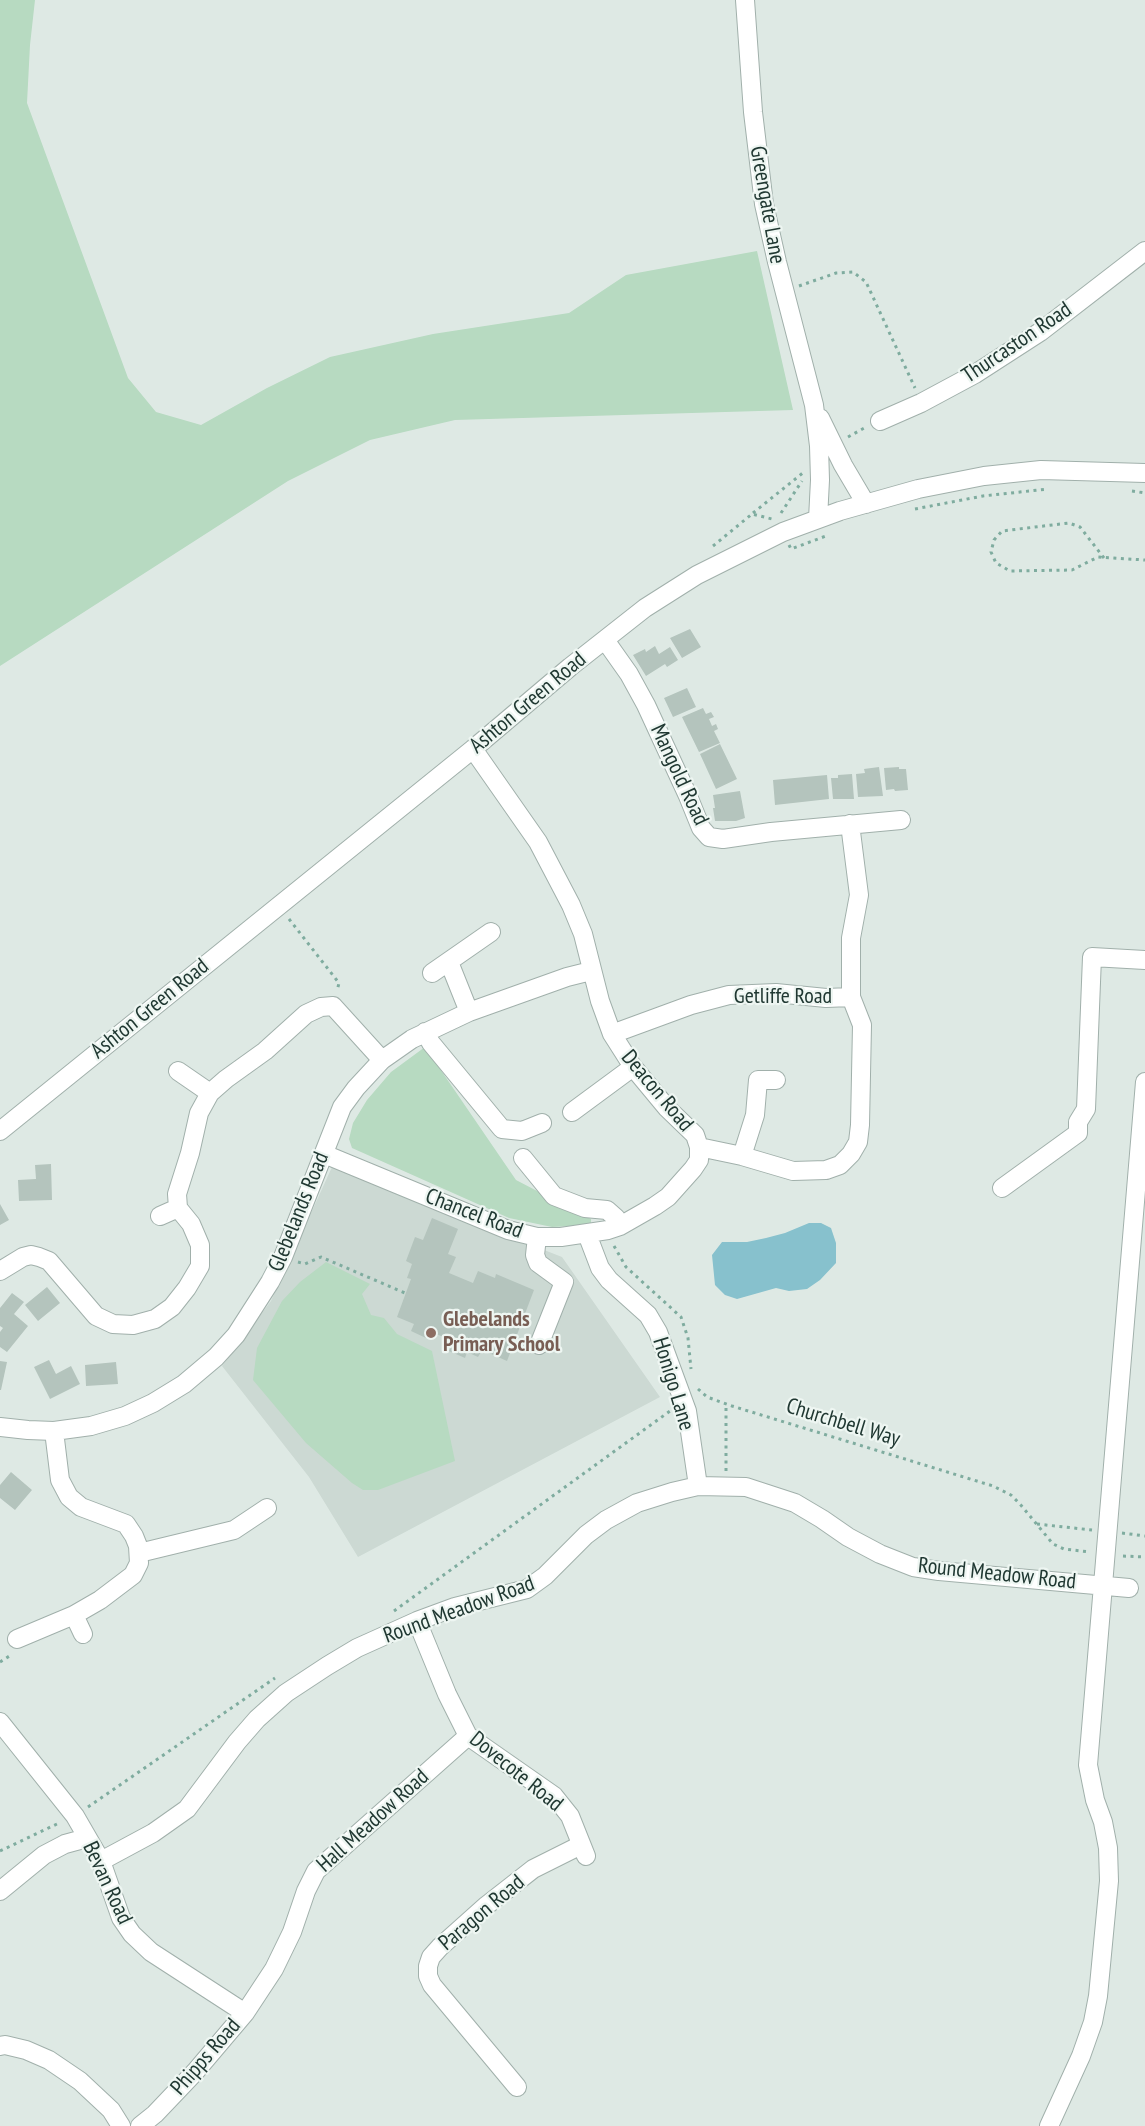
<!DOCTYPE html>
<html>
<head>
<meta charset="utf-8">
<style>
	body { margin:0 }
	canvas { display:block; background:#dee9e4 }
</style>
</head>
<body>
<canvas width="1145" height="2126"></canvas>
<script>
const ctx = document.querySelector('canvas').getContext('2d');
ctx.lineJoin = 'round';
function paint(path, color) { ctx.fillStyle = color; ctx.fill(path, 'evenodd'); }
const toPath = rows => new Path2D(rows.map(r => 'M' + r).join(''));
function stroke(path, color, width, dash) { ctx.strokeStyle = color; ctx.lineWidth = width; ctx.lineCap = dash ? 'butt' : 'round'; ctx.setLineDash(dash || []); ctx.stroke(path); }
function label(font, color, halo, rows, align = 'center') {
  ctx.font = font + ' "PT Sans Narrow",sans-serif'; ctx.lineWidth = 4.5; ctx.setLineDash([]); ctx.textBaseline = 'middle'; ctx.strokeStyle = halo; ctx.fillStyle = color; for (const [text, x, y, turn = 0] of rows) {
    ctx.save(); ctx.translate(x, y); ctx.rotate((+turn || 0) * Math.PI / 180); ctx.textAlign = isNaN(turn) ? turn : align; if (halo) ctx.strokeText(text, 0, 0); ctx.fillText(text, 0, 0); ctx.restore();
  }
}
paint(toPath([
	[332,1167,562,1257,660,1397,358,1557,309,1477,222,1366,271,1301]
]), '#ccd9d3');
paint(toPath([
	[0,0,35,0,30,45,27,103,128,378,156,412,201,425,267,388,330,357,433,334,569,313,626,275,757,251,793,410,455,420,370,440,288,481,0,666],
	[425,1047,516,1180,591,1219,591,1225,552,1227,509,1218,352,1148,349,1139,353,1123,367,1100,391,1072],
	[326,1262,370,1284,362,1294,371,1315,384,1318,397,1334,432,1351,455,1461,378,1490,363,1490,352,1483,306,1443,253,1380,257,1348,282,1301,300,1282]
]), '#b7dac1');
paint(toPath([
	[809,1223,821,1223,831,1228,836,1243,836,1263,820,1280,807,1289,789,1291,776,1288,737,1299,725,1295,715,1285,712,1255,722,1242,747,1242,766,1238,785,1233]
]), '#87c1cd');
paint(toPath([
	[690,629,701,647,682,658,670,638],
	[655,646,659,654,670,647,678,660,667,667,665,664,646,676,633,655,645,649,646,652],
	[687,688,696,707,673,717,664,698],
	[703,708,706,714,711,712,714,717,709,719,712,726,716,724,718,729,714,731,720,743,699,752,682,717],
	[720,744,737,779,716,789,700,754],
	[879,767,883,796,858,797,856,774,865,773,864,769],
	[899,767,899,769,906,769,908,790,895,791,894,789,886,790,884,768],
	[852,774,854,799,833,799,831,778,838,778,838,775],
	[827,775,829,799,775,805,773,780],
	[740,791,745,818,736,821,715,821,713,808,715,808,713,795],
	[51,1164,52,1200,19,1201,18,1180,36,1179,35,1165],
	[0,1204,9,1220,0,1225],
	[432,1218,458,1229,448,1254,456,1257,449,1273,473,1283,478,1271,495,1278,496,1274,534,1290,507,1361,482,1350,478,1357,467,1352,465,1358,449,1351,454,1342,430,1331,426,1338,411,1331,414,1324,397,1317,411,1279,407,1278,412,1264,406,1261,415,1237,423,1240],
	[47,1287,60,1303,38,1321,25,1305],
	[12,1293,24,1302,14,1314,28,1326,7,1352,0,1347,0,1332,3,1328,0,1326,0,1308],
	[49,1360,56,1374,71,1366,80,1384,50,1399,34,1367],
	[0,1361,7,1362,1,1390,0,1390],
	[116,1362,118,1384,86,1386,85,1365],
	[11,1472,32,1490,15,1510,0,1498,0,1485]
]), '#b4c4bd');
const minor = toPath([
	[745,0,753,112,764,204,777,262,814,405,819,446,820,480,818,519],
	[820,418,843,465,866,504],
	[880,421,921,403,975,374,1040,332,1145,251],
	[605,640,629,674,646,705,688,796,701,828,709,837,723,839,771,832,901,820],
	[473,749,538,842,571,905,583,934,600,1001,612,1034,633,1067,667,1108,695,1135,699,1147,742,1156,793,1171,826,1170,840,1165,851,1154,858,1142,860,1125,862,1025,851,997,851,938,859,895,850,824],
	[449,962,469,1012],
	[432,973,491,932],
	[425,1032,431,1043,502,1129,522,1131,542,1123],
	[612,1034,691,1005,729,995,776,993,826,998,851,997],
	[178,1071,210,1093],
	[572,1112,633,1067],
	[0,1131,473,749,570,667,645,608,697,575,783,532,840,511,918,489,984,476,1041,470,1145,473],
	[324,1154,508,1230,537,1237,561,1237,608,1230,620,1226,655,1206,668,1197,693,1169,699,1160,699,1147],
	[742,1156,755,1115,758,1080,776,1080],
	[523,1158,554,1196,585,1208,607,1210,616,1218,620,1226],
	[1002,1188,1078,1133,1078,1122,1086,1109,1092,957,1145,960],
	[160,1216,178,1208],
	[587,1234,600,1268,609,1280,648,1315,658,1332,687,1411,698,1486],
	[537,1237,535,1255,538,1263,564,1282,539,1345],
	[0,1271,23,1257,31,1255,39,1257,49,1261,96,1316,113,1324,133,1325,155,1319,172,1307,187,1288,200,1266,200,1245,191,1224,178,1208,177,1194,190,1153,199,1113,210,1093,226,1079,265,1051,306,1014,321,1007,333,1006,382,1060],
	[0,1427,28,1430,54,1431,91,1426,125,1416,153,1403,184,1384,216,1357,236,1335,270,1282,283,1257,342,1107,356,1088,382,1060,412,1039,469,1012,567,977,591,971],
	[139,1553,234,1530,267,1508],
	[74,1615,83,1634],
	[417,1621,447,1694,468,1736,554,1796,570,1816,586,1856],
	[17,1639,74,1615,100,1600,133,1575,139,1563,138,1546,134,1536,126,1524,81,1507,69,1497,60,1480,54,1431],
	[0,1722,75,1816,101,1861,121,1918,132,1934,151,1952,245,2013],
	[101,1861,153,1833,187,1809,237,1742,257,1719,286,1693,327,1666,357,1648,417,1621,455,1607,527,1589,545,1576,586,1535,606,1520,637,1503,672,1492,698,1486,746,1487,795,1503,822,1519,848,1537,880,1554,913,1567,939,1571,1129,1588],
	[0,1891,44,1855,65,1844,87,1838],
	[0,2046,5,2045,26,2050,49,2060,80,2081,111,2110,121,2126],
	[517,2087,432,1985,428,1976,428,1966,431,1957,440,1947,487,1905,533,1869,581,1845],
	[140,2126,155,2114,195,2072,245,2013,274,1969,292,1932,306,1891,316,1871,468,1736],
	[1049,2126,1081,2056,1093,2022,1098,1996,1109,1881,1108,1848,1103,1822,1095,1800,1088,1765,1145,1082]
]);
stroke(minor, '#a1b0ab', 20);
stroke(toPath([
	[799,286,836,273,853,272,866,282,915,388],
	[848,437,866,427],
	[1132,491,1145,493],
	[915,509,983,496,1048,489],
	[753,513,804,472],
	[781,513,802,481],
	[789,545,791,549,826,536],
	[713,546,752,514,772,519],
	[1104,558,1080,527,1069,523,1002,531,994,540,991,552,996,563,1010,571,1072,570,1098,557,1145,560],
	[289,919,339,983,337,991],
	[614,1246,626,1267,681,1317,688,1338,691,1369],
	[298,1262,305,1264,321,1257,405,1293],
	[698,1389,707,1397,732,1406,993,1486,1011,1495,1020,1504,1053,1544,1064,1549,1090,1552],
	[726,1471,726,1404],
	[1037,1524,1092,1530],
	[1122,1533,1145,1536],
	[1123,1556,1145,1557],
	[394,1611,670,1411],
	[0,1662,11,1655],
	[88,1807,275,1678],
	[0,1851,59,1823]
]), '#7fac9f', 3, [3, 4.5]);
stroke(minor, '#fff', 18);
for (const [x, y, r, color] of [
	[431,1333,6,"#8d6e63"]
]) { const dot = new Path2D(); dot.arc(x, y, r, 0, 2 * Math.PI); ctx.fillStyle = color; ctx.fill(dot); stroke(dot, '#eef6f2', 2); }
label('22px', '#203832', '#eef6f2', [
	["Greengate Lane",767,205,80],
	["Thurcaston Road",1017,343,-34],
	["Ashton Green Road",528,703,-40],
	["Mangold Road",679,775,65],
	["Getliffe Road",783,997],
	["Ashton Green Road",150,1009,-39],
	["Deacon Road",657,1091,50],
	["Glebelands Road",299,1212,-68],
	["Chancel Road",474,1214,21],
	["Honigo Lane",673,1384,73],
	["Churchbell Way",843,1423,17],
	["Round Meadow Road",997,1574,6],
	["Round Meadow Road",459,1610,-20],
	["Dovecote Road",516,1772,39],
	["Hall Meadow Road",373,1821,-42],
	["Bevan Road",107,1883,65],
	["Paragon Road",482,1913,-40],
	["Phipps Road",206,2057,-49]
]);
label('bold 22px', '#785e54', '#eef6f2', [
	["Glebelands",443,1320],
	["Primary School",443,1345]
], 'left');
</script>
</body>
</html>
